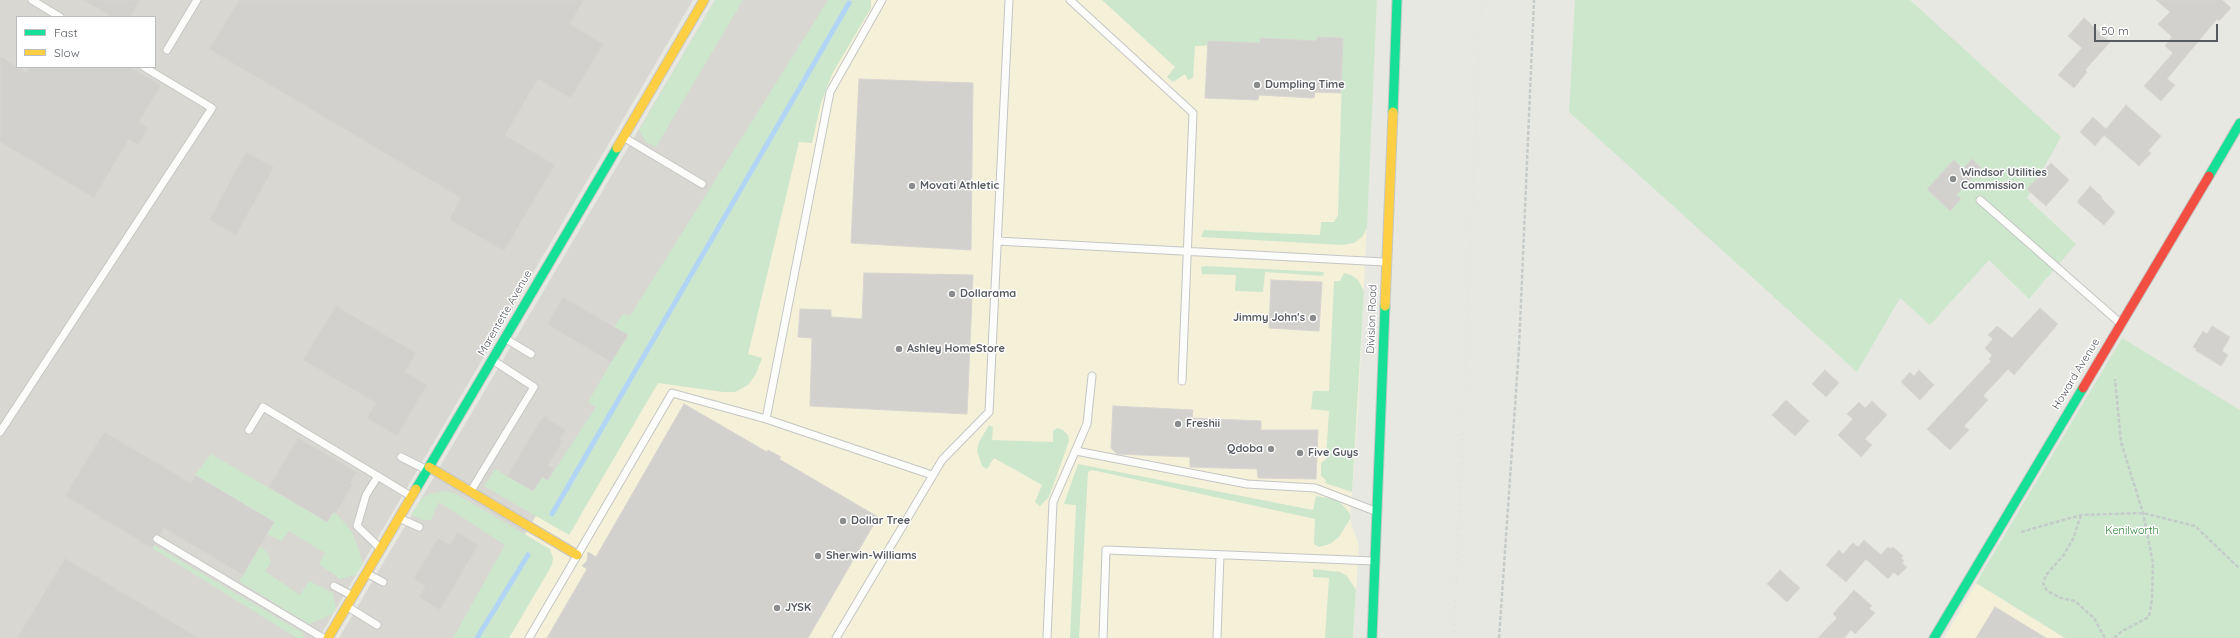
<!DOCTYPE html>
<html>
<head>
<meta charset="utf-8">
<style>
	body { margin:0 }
	#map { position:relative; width:2240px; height:638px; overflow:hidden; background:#e8e8e2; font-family:Quicksand,sans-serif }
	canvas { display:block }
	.legend { position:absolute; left:16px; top:16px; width:140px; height:52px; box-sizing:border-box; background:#fff; border:1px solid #bcbdc0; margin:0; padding:5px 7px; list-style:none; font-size:12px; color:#575b61 }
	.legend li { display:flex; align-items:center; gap:8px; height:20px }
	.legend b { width:20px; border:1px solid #bcbdc0 }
	.scale { position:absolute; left:2094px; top:24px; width:124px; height:18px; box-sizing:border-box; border:2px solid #575b61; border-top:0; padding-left:5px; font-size:12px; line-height:14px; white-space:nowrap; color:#575b61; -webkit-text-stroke:3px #fff; paint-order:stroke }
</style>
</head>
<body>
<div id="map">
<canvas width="2240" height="638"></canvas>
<ul class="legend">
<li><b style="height:5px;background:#16e098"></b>Fast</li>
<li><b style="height:5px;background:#ffcf43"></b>Slow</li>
</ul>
<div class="scale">50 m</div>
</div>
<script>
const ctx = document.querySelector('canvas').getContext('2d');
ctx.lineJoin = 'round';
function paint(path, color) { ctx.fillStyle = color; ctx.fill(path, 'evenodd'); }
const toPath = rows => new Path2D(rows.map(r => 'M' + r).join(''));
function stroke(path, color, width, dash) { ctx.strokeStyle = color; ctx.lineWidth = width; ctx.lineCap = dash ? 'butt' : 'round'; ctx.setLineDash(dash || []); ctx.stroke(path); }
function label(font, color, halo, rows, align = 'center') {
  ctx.font = font + ' Quicksand,sans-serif'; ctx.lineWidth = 3; ctx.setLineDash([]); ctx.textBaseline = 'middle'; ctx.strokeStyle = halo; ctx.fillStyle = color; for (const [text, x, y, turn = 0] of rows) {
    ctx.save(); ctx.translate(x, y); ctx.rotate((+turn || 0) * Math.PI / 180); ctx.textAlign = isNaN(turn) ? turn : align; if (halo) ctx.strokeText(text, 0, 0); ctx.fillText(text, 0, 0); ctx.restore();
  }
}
paint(toPath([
	[848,0,1377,0,1358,414,1350,519,1359,546,1353,638,462,638],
	[1976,583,2065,638,1944,638]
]), '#f5f0d8');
paint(toPath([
	[0,0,693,0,319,638,0,638],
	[17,17,155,17,155,67,17,67],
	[715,0,848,0,462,638,339,638]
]), '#d8d7d1');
paint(toPath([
	[715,0,743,0,656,147,646,142,639,130],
	[828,0,871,0,871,8,832,74,821,103,812,143,799,142,748,354,762,358,756,374,748,385,735,392,723,392,658,383,569,535,484,486,495,469,533,491,542,477,548,480,596,407,588,402,627,335,614,327,623,314,630,316],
	[1102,0,1377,0,1367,228,1362,237,1354,243,1343,245,1201,237,1204,230,1320,235,1321,222,1334,222,1338,215,1343,38,1317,37,1317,41,1260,39,1260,43,1195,46,1193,78,1188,80,1185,74,1173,82,1167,77,1175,67],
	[1575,0,1910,0,2061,137,2027,198,2076,244,2029,299,1989,260,1930,325,1900,298,1857,372,1569,112],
	[1205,266,1324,272,1323,276,1265,272,1263,292,1235,291,1236,275,1202,274,1201,267],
	[1344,273,1351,275,1358,280,1364,291,1352,492,1325,483,1326,480,1321,476,1321,463,1326,459,1329,411,1311,409,1313,391,1329,391,1334,281,1340,281],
	[2122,338,2240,410,2240,638,2065,638,1976,583],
	[989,425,993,427,992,440,1053,442,1053,431,1057,428,1063,430,1068,435,1069,441,1049,497,1040,506,1035,502,1042,485,994,458,987,469,982,466,977,451,979,442],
	[211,454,327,522,333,512,336,513,352,532,360,553,363,564,356,575,340,579,319,564,325,553,289,531,281,541,267,534,274,522,195,475],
	[1078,464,1313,510,1316,496,1334,499,1343,505,1350,514,1350,519,1339,537,1330,544,1319,547,1314,544,1315,519,1092,470,1088,472,1079,638,1070,638,1076,505,1064,504],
	[444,491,455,493,550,549,553,558,552,565,509,638,453,638,505,545,439,502,431,520,423,520,411,515,421,499,430,494],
	[154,545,303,633,304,638,297,638,152,548],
	[260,546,268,553,271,563,265,571,300,595,309,581,333,593,336,609,333,614,309,624,239,581],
	[1313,569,1340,572,1347,576,1356,590,1353,638,1325,638,1329,578,1313,577]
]), '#cde7cd');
stroke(toPath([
	[552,514,849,3],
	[477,638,528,555]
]), '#b2d5f6', 5);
const building = toPath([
	[83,0,140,0,130,17,112,17,83,0],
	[239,0,584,0,570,24,603,44,571,98,538,79,505,135,555,165,504,251,449,219,461,198,209,49,239,0],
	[2156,0,2222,0,2231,8,2219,21,2217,19,2167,79,2175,85,2161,101,2144,86,2173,53,2165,46,2172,37,2158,24,2170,12,2156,0],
	[2084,18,2110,42,2085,70,2087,72,2074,88,2058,75,2082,48,2068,36,2084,18],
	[1317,37,1343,38,1341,93,1315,92,1314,98,1259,95,1258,100,1205,98,1208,41,1260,43,1260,38,1317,41,1317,37],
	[0,56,26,72,29,67,130,67,161,85,139,122,148,128,138,145,129,139,94,198,0,142,0,56],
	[859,79,973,83,971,250,851,243,859,79],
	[2126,105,2161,136,2148,151,2151,153,2139,166,2104,135,2095,146,2080,132,2093,117,2106,129,2126,105],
	[246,152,274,167,236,235,209,220,246,152],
	[1972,159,1981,168,1956,195,1961,199,1950,211,1927,189,1954,160,1963,169,1972,159],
	[2051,163,2069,180,2046,206,2027,189,2051,163],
	[2090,186,2102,197,2101,198,2115,212,2104,225,2077,202,2090,186],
	[864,273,973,275,967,414,810,406,812,338,798,337,800,309,831,310,831,317,862,319,864,273],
	[1271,280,1322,282,1319,331,1269,328,1271,280],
	[563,297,628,335,611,362,547,324,563,297],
	[336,306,416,353,405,372,427,385,397,436,367,418,376,403,303,360,336,306],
	[2040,308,2058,324,2014,375,2008,369,1983,396,1988,400,1964,426,1969,430,1950,450,1927,429,1991,361,1989,359,1992,355,1985,348,1993,339,1988,335,1997,326,2012,338,2040,308],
	[2212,326,2230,337,2222,351,2228,355,2221,366,2195,350,2197,349,2193,347,2203,331,2207,334,2212,326],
	[1825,370,1839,383,1826,397,1812,384,1825,370],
	[1919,370,1934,385,1920,400,1901,382,1910,372,1914,376,1919,370],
	[1786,400,1809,421,1795,436,1772,415,1786,400],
	[1872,401,1887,415,1865,439,1872,445,1861,457,1838,435,1853,419,1847,414,1859,402,1865,408,1872,401],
	[684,404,767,452,768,450,781,457,779,459,878,517,808,638,547,638,587,569,582,566,587,561,588,552,596,557,684,404],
	[1113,406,1193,410,1192,418,1261,421,1261,430,1318,430,1316,479,1258,478,1257,469,1190,467,1190,457,1117,454,1111,448,1113,406],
	[543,416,566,430,560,440,563,441,548,465,554,469,548,480,542,477,533,491,507,476,543,416],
	[104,432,191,483,195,475,274,522,243,575,164,528,160,535,153,536,152,539,155,543,152,548,65,496,104,432],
	[298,438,357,472,350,483,353,484,336,513,333,512,327,522,269,487,298,438],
	[457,532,478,545,440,610,419,597,425,586,414,579,438,538,450,545,457,532],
	[1864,540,1881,555,1888,547,1891,549,1893,547,1903,556,1901,558,1904,561,1902,563,1907,567,1898,576,1894,572,1888,579,1866,559,1846,582,1826,565,1839,550,1843,554,1853,543,1858,547,1864,540],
	[65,558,199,638,17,638,65,558],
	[1780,570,1800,588,1787,602,1767,584,1780,570],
	[1854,590,1872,606,1869,608,1875,613,1855,634,1851,630,1844,638,1818,638,1837,618,1833,614,1854,590],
	[1995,607,2046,638,1976,638,1995,607]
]);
paint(building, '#d2d1cd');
stroke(building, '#d8d6d1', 1);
const lane = toPath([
	[32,0,60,17],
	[1070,0,1193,113,1182,381],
	[167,50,197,0],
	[625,138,702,184],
	[1980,200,2119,322],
	[997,241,1384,262],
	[506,339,531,354],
	[766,419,932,475],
	[249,430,263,407,409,495],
	[0,432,212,108,144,67],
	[1076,451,1247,484,1315,488,1375,511],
	[401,457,425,469],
	[378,476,366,495,357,526,379,547],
	[472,489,534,387,494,361],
	[401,519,419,527],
	[157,539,323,638],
	[368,574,383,582],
	[334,586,351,595],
	[348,607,377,625],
	[529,638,672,393,766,419,830,92,882,0],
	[836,638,942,460,989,412,1009,0],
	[1047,638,1053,502,1087,424,1092,376],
	[1103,638,1106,550,1374,561],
	[1217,638,1220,555]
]);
const fast = toPath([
	[1393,112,1397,0],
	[2209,176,2240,123],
	[416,489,617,148],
	[1372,638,1385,306],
	[1934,638,2083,388]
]);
const slow = toPath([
	[617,148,704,0],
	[1385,306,1393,112],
	[429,467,577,555],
	[328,638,416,489]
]);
const jam = toPath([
	[2083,388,2209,176]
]);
stroke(lane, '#c4c6c4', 9);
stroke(fast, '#c5c7c5', 11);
stroke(slow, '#c5c7c5', 11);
stroke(jam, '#c5c7c5', 11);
stroke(toPath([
	[2081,515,2073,539,2063,556,2046,575,2043,583,2047,591,2061,598,2075,601,2094,618,2105,638],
	[2021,532,2081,515,2143,513,2195,526,2240,569],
	[1499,638,1519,348,1534,0],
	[2114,638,2122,631,2149,617,2152,600,2153,563,2143,513,2121,442,2115,379]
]), '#c5cbc9', 2.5, [4, 2]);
stroke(lane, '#fcfcfb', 7);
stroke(fast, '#16e098', 9);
stroke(slow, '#ffcf43', 9);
stroke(jam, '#f24e42', 9);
stroke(toPath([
	[1454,638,1481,0]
]), '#e2e2e1', 3, [1, 5]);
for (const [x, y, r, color] of [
	[1257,85,4,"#8a8c8e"],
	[1953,179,4,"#8a8c8e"],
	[912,186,4,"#8a8c8e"],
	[952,294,4,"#8a8c8e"],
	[1313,318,4,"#8a8c8e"],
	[899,349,4,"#8a8c8e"],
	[1178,424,4,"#8a8c8e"],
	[1271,449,4,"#8a8c8e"],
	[1300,453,4,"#8a8c8e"],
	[843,521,4,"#8a8c8e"],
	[818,556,4,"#8a8c8e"],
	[777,608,4,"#8a8c8e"]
]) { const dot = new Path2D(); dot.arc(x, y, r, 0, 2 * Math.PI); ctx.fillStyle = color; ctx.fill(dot); stroke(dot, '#fff', 1.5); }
label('bold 11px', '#575b61', '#fff', [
	["Dumpling Time",1265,85],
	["Windsor Utilities",1961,173],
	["Commission",1961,186],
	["Movati Athletic",920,186],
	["Dollarama",960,294],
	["Jimmy John's",1305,318,"right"],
	["Ashley HomeStore",907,349],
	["Freshii",1186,424],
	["Qdoba",1263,449,"right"],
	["Five Guys",1308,453],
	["Dollar Tree",851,521],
	["Sherwin-Williams",826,556],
	["JYSK",785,608]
], 'left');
label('11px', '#575b61', '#fff', [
	["Marentette Avenue",505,313,-60],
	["Division Road",1372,319,-88],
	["Howard Avenue",2076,374,-59]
]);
label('11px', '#2d8437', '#fff', [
	["Kenilworth",2132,531]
]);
</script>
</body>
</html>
